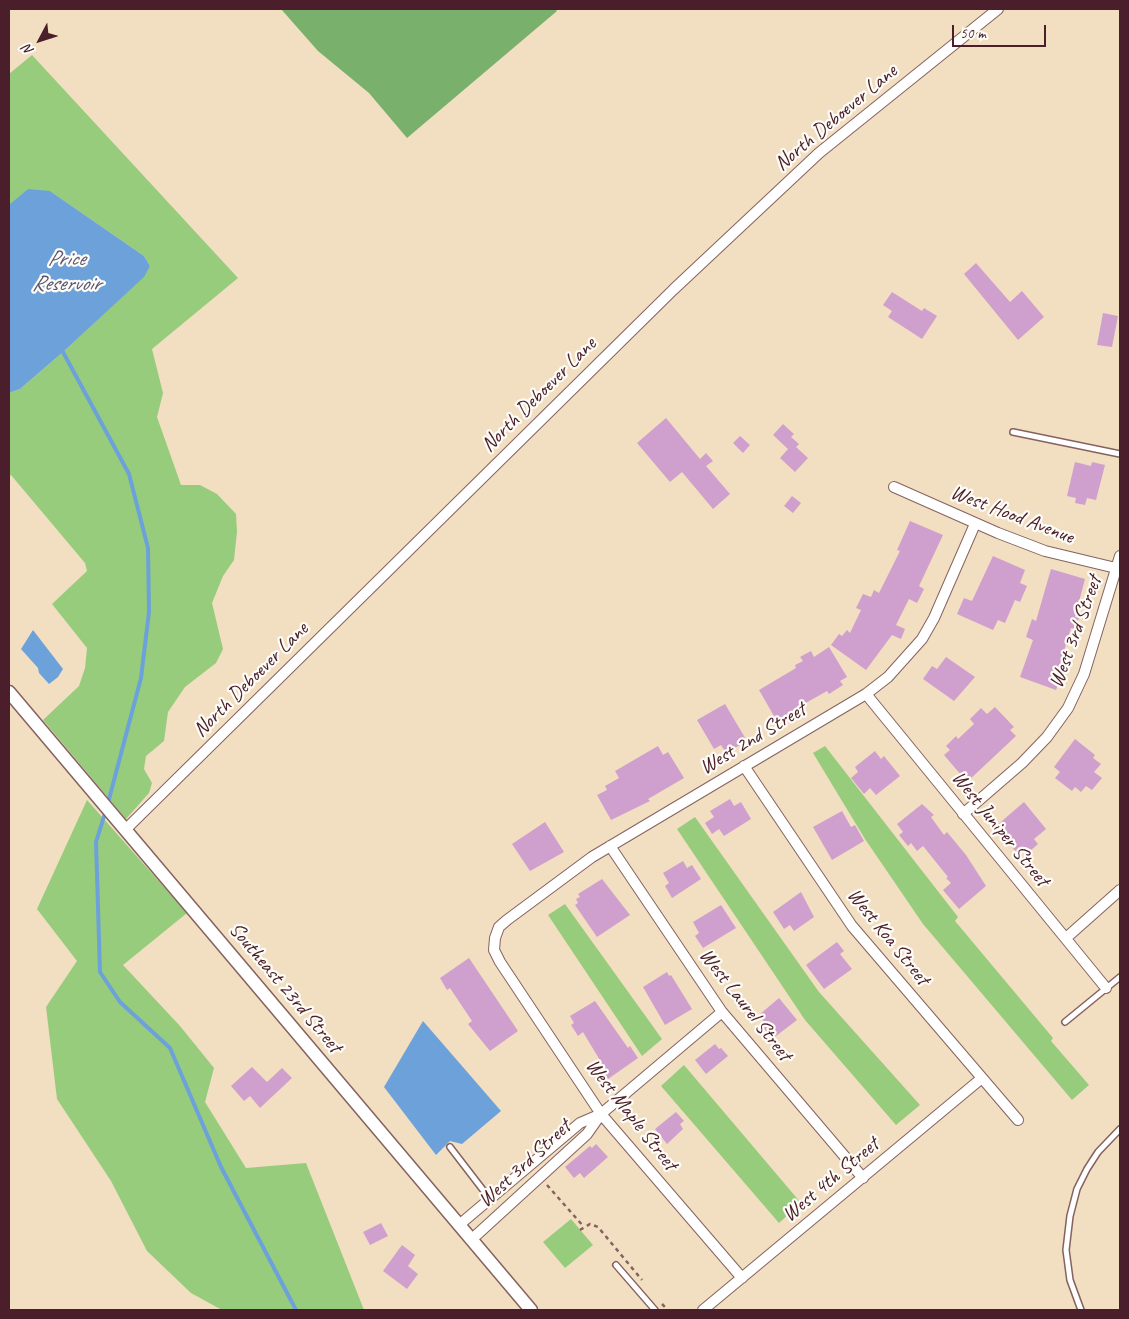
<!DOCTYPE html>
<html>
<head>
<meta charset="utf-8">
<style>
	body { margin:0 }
	#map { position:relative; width:1129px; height:1319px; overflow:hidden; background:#f2dec1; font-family:Caveat,sans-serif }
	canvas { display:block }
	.frame { position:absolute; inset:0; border:10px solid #4a1f2b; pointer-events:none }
	.north { position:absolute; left:15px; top:15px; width:50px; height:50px; -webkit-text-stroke:4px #fdfcf7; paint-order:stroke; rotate:230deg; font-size:14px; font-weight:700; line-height:20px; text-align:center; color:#4a1f2b }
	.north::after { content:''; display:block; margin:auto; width:18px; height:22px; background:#4a1f2b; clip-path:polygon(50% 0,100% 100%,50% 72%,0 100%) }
	.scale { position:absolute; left:952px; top:25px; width:94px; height:22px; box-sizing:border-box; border:2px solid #4a1f2b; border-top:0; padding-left:6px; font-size:15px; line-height:18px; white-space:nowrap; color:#4a1f2b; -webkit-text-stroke:4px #fdfcf7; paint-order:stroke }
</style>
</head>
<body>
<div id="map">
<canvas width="1129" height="1319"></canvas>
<div class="frame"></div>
<div class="north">N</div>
<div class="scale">50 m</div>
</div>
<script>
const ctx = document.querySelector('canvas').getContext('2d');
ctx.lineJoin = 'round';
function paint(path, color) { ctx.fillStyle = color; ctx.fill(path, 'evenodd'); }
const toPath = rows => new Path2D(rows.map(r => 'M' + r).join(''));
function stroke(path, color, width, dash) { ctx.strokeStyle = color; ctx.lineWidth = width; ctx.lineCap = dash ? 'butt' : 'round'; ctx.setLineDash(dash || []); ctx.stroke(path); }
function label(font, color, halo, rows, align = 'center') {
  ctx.font = font + ' Caveat,sans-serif'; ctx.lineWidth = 4.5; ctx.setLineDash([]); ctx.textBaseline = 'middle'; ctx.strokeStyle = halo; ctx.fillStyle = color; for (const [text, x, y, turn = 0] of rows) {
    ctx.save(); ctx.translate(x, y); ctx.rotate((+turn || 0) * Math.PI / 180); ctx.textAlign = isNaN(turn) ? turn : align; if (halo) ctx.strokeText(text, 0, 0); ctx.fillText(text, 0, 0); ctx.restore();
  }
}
paint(toPath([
	[32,55,238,278,152,349,163,393,157,417,181,485,200,485,217,494,236,514,237,532,234,560,223,576,212,603,223,649,216,663,185,687,168,712,164,741,146,756,144,769,152,783,149,793,126,819,43,720,79,686,85,668,87,648,52,604,87,571,85,563,11,475,9,477,9,393,20,389,63,352,143,277,150,266,144,256,50,191,9,205,9,74],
	[825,746,958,917,955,921,1053,1038,1051,1041,1089,1085,1072,1100,923,924,865,839,813,753],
	[87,800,187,913,123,965,180,1026,214,1068,205,1102,246,1168,306,1163,364,1310,222,1310,191,1293,147,1251,111,1181,57,1099,46,1007,77,961,37,909],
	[695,817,819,992,920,1105,896,1125,805,1020,677,829],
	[565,904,662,1039,642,1056,548,915],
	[684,1065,801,1203,779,1223,661,1086],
	[571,1219,593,1245,565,1268,543,1242]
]), '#97cc7d');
paint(toPath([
	[281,9,555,9,557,11,407,138,369,93,318,51]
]), '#79b06c');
paint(toPath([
	[28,189,50,191,144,256,150,266,144,277,63,352,20,389,9,393,9,205],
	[33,630,63,669,58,677,49,684,39,673,38,668,21,649],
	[423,1021,501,1111,462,1144,450,1141,436,1155,384,1087]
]), '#6ca2d9');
stroke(toPath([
	[63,352,129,474,148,548,149,612,141,678,108,803],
	[106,810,96,842,100,972,120,1002,170,1048,221,1167,296,1310]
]), '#6ca2d9', 4);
paint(toPath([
	[976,263,1010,302,1022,291,1044,317,1018,340,964,274],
	[892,292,922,311,924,308,937,316,922,339,888,317,892,311,883,305],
	[1103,313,1118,316,1112,347,1097,345],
	[666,418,700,459,706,453,713,461,706,466,730,494,713,509,682,472,670,482,637,443],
	[783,424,794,434,791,437,799,444,796,447,808,458,795,472,780,458,788,449,773,435],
	[740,436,750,445,743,453,733,443],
	[1075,462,1091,466,1092,462,1105,465,1096,500,1087,498,1085,505,1075,503,1076,498,1067,496],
	[792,496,801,503,793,513,784,506],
	[910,521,943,535,919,586,924,589,917,603,909,599,896,625,905,629,901,639,892,635,866,670,831,645,839,634,842,636,847,630,850,633,861,610,856,608,863,594,871,597,874,590,879,593,900,551,897,550],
	[993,556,1025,570,1020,583,1027,586,1020,602,1015,600,1005,623,998,620,993,630,957,614,964,598,972,601],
	[1051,569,1085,579,1075,617,1079,618,1075,629,1071,628,1063,654,1057,674,1061,676,1056,690,1020,677,1033,640,1026,637,1032,619,1036,621],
	[829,647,847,677,840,681,843,685,829,694,827,691,788,713,791,716,778,723,759,690,796,668,795,665,803,661,800,657,811,651,814,657],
	[946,657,975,677,954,701,923,679,932,666,937,669],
	[725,704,747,741,726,753,721,745,714,749,697,720],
	[995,707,1014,727,1010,730,1016,736,967,782,944,755,950,750,946,746,956,736,958,739,974,724,970,719,981,708,987,714],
	[1075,739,1095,755,1093,758,1101,764,1094,772,1102,778,1092,790,1086,786,1081,792,1075,787,1072,791,1055,778,1060,772,1054,767],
	[658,746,663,755,668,752,684,778,648,799,650,801,611,820,597,795,607,790,605,786,619,778,615,771],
	[875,751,881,759,884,756,900,776,876,795,870,788,864,794,851,778,858,772,855,767],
	[730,799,734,806,741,802,751,819,724,836,719,829,712,834,705,823,714,817,710,811],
	[1024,802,1046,829,1034,839,1038,844,1029,852,1025,847,1017,853,995,827],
	[922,804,934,815,931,817,944,835,947,832,966,855,986,886,959,909,943,890,951,883,946,878,948,877,923,846,917,851,911,843,908,846,899,835,903,832,897,824],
	[842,811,851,827,855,825,864,841,832,860,813,827],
	[545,822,564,852,530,871,512,844],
	[683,861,687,868,692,865,701,879,672,898,665,886,669,883,663,873],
	[602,879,630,915,597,937,575,905,578,903,576,899,580,897,578,894],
	[801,892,814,917,794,931,790,925,784,929,773,912],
	[721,905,736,928,703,948,695,936,699,933,693,922],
	[837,942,844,951,840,954,852,969,824,989,806,965],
	[469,958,518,1031,490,1051,468,1024,472,1021,450,988,447,990,440,978],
	[667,972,669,976,671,975,692,1009,665,1025,643,987],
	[779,998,797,1020,772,1039,762,1026,765,1023,759,1015],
	[595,1001,628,1048,630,1046,638,1058,608,1079,601,1069,604,1067,583,1032,578,1036,571,1025,574,1023,570,1016],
	[715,1044,719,1049,721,1048,728,1056,706,1074,695,1060],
	[252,1067,267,1082,282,1068,292,1078,260,1108,250,1096,244,1101,231,1086],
	[676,1112,684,1121,680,1124,683,1129,667,1144,655,1129],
	[596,1144,608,1157,584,1178,580,1173,574,1178,565,1167,590,1146,592,1148],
	[381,1223,388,1236,370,1245,363,1232],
	[402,1245,415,1255,408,1266,418,1274,407,1289,383,1271]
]), '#cfa0ce');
const service = toPath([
	[1013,432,1120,454],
	[1065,1022,1120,977],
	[450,1147,490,1199],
	[616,1265,655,1310],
	[1081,1310,1070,1280,1066,1250,1070,1216,1077,1189,1087,1169,1098,1152,1120,1129]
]);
const minor = toPath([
	[894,487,998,533,1045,551,1120,569],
	[866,694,1106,988],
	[744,766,852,926,1018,1120],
	[963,814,1022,763,1047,737,1068,708,1084,674,1120,556],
	[125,830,674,289,819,153,998,9],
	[610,846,722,1012,863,1178],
	[1066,938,1120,890],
	[601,1114,722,1012],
	[459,1225,580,1123,601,1114,587,1134,471,1240],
	[742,1278,601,1114,500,962,494,950,495,938,499,927,507,920,592,857,866,694,888,677,922,639,934,618,975,524],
	[703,1310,982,1078]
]);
const tertiary = toPath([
	[9,692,531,1310]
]);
stroke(service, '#856260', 8);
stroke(minor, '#856260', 12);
stroke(tertiary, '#856260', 15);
stroke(toPath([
	[547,1185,584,1227],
	[580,1230,590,1224,598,1227,642,1280],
	[662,1304,668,1310]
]), '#856260', 2.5, [4, 4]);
stroke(service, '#fff', 5);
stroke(minor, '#fff', 10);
stroke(tertiary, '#fff', 12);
label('21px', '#4a1f2b', '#fdfcf7', [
	["North Deboever Lane",836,118,-40],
	["North Deboever Lane",539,395,-45],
	["West Hood Avenue",1012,515,21],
	["West 3rd Street",1076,632,-70],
	["North Deboever Lane",251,680,-45],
	["West 2nd Street",753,739,-31],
	["West Juniper Street",1000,829,51],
	["West Koa Street",888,937,51],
	["Southeast 23rd Street",285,988,50],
	["West Laurel Street",745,1005,52],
	["West Maple Street",631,1115,52],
	["West 3rd Street",525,1164,-43],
	["West 4th Street",831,1180,-40]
]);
label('italic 22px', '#585371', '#fdfcf7', [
	["Price",66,259],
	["Reservoir",66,284]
]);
</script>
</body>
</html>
